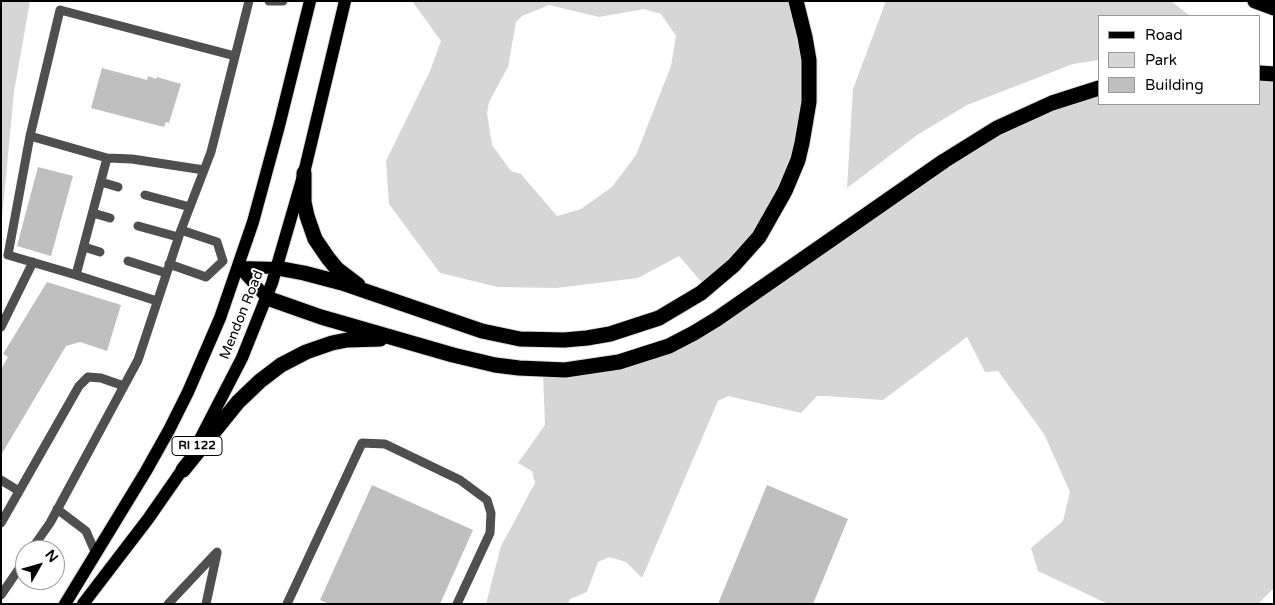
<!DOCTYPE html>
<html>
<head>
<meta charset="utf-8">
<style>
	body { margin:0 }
	#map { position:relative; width:1275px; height:605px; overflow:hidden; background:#fff; font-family:"Varela Round",sans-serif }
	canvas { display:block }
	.frame { position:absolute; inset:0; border:2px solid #000; pointer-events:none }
	.legend { position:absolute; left:1098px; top:15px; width:162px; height:90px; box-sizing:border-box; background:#fff; border:1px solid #999; margin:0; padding:6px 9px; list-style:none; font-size:15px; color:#000 }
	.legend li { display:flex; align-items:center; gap:10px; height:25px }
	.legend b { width:25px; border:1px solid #999 }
	.north { position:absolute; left:15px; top:540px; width:50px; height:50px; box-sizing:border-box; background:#fff; border:1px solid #999; border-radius:50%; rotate:52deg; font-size:14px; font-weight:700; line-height:20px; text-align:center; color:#000 }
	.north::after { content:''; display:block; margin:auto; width:18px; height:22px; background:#000; clip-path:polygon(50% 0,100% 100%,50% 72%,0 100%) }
</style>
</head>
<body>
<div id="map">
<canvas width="1275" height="605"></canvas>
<div class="frame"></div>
<ul class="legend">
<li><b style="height:6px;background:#000"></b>Road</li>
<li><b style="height:14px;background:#d6d6d6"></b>Park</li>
<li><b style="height:14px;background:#bfbfbf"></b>Building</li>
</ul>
<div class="north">N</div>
</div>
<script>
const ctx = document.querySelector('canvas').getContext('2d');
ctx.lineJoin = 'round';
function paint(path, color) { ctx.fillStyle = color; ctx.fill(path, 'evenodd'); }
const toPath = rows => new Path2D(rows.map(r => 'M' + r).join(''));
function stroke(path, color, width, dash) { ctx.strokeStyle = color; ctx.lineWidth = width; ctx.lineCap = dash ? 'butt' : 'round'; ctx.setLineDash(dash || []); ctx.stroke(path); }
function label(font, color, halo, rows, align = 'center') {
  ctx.font = font + ' "Varela Round",sans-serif'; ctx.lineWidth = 4; ctx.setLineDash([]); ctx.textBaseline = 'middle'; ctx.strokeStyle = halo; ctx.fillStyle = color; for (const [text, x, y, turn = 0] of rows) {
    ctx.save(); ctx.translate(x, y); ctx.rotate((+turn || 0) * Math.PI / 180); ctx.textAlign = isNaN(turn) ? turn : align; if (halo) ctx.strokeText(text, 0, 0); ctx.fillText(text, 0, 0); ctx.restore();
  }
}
paint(toPath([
	[1,1,30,1,14,92,1,229],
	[412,1,790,1,803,51,803,93,800,133,769,221,705,286,679,256,638,278,556,288,498,287,440,273,389,204,386,161,430,71,441,41],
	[549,5,599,17,644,9,661,14,676,36,671,66,636,155,612,187,581,209,557,216,521,174,511,171,492,145,487,113,489,102,508,67,516,22,522,16],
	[886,1,1171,1,1190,16,1099,16,1099,60,1073,64,967,105,917,135,847,188,853,89],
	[1259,77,1274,79,1274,588,1258,604,1108,604,1038,571,1031,548,1063,521,1070,492,1044,434,998,371,985,372,967,337,883,400,827,396,817,396,801,413,728,396,718,401,642,578,626,562,609,557,598,562,587,592,570,599,568,604,486,604,501,546,535,483,532,471,518,463,545,425,543,374,667,346,991,131,1099,91,1099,104,1259,104]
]), '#d6d6d6');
paint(toPath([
	[102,68,147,80,148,76,156,79,157,77,181,84,169,123,166,122,164,127,91,108],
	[38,167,73,176,51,256,17,246],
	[47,282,121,305,107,351,80,342,66,346,1,455,1,369,8,357,3,354],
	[372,485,473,530,440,604,329,604,320,600],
	[767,485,848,519,813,604,718,604]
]), '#bfbfbf');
const primary = toPath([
	[239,267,267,298],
	[239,267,277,268],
	[197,445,242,358,272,283,304,173,345,1],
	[65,604,146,471,169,430,188,392,220,318,253,222,279,126,310,1],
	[83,604,148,519,187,463]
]);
const highway = toPath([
	[1255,1,1274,8],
	[1259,73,1274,74],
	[304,173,304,202,307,216,315,239,328,258,337,269,358,285],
	[277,268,304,273,342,283,482,331,520,339,564,340,587,338,610,334,659,318,701,293,734,265,759,237,785,191,798,160,802,143,809,102,809,60,805,37,796,1],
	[267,298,321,317,453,355,495,365,519,368,565,370,619,362,669,346,694,333,717,319,944,161,997,128,1052,103,1099,88],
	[183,470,238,402,260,381,281,365,306,352,332,343,347,340,380,339]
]);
stroke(primary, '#dbdbdb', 14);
stroke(highway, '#dbdbdb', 17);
stroke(toPath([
	[269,1,283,1],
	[30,136,8,255,76,275],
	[107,158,76,275,157,301],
	[204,170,132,159,107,158,30,136,60,10,235,56],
	[101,182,118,187],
	[145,195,190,207],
	[93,213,110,218],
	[138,226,178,237],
	[181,230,217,242,223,261],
	[84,247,100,252],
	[128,261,166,273],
	[169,264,206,277,223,261],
	[1,327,33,262],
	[1,480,19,491],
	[57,509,86,531,96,554],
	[1,523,79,386,88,377,101,378,124,386],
	[31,550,50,523,138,360,181,230,211,152,249,1],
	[1,595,25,560],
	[168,604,217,552],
	[206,604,217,553],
	[287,604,362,443,385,444,460,480,487,500,491,513,490,533,457,604]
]), '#4f4f4f', 9);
stroke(primary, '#000', 12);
stroke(highway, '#000', 15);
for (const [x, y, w] of [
	[197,446,50]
]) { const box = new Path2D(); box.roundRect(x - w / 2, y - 9.5, w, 19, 4); ctx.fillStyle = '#fff'; ctx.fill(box); stroke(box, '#000', 1); }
label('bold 12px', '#000', null, [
	["RI 122",197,446]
]);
label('14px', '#000', '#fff', [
	["Mendon Road",242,315,-68]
]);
</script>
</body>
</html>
